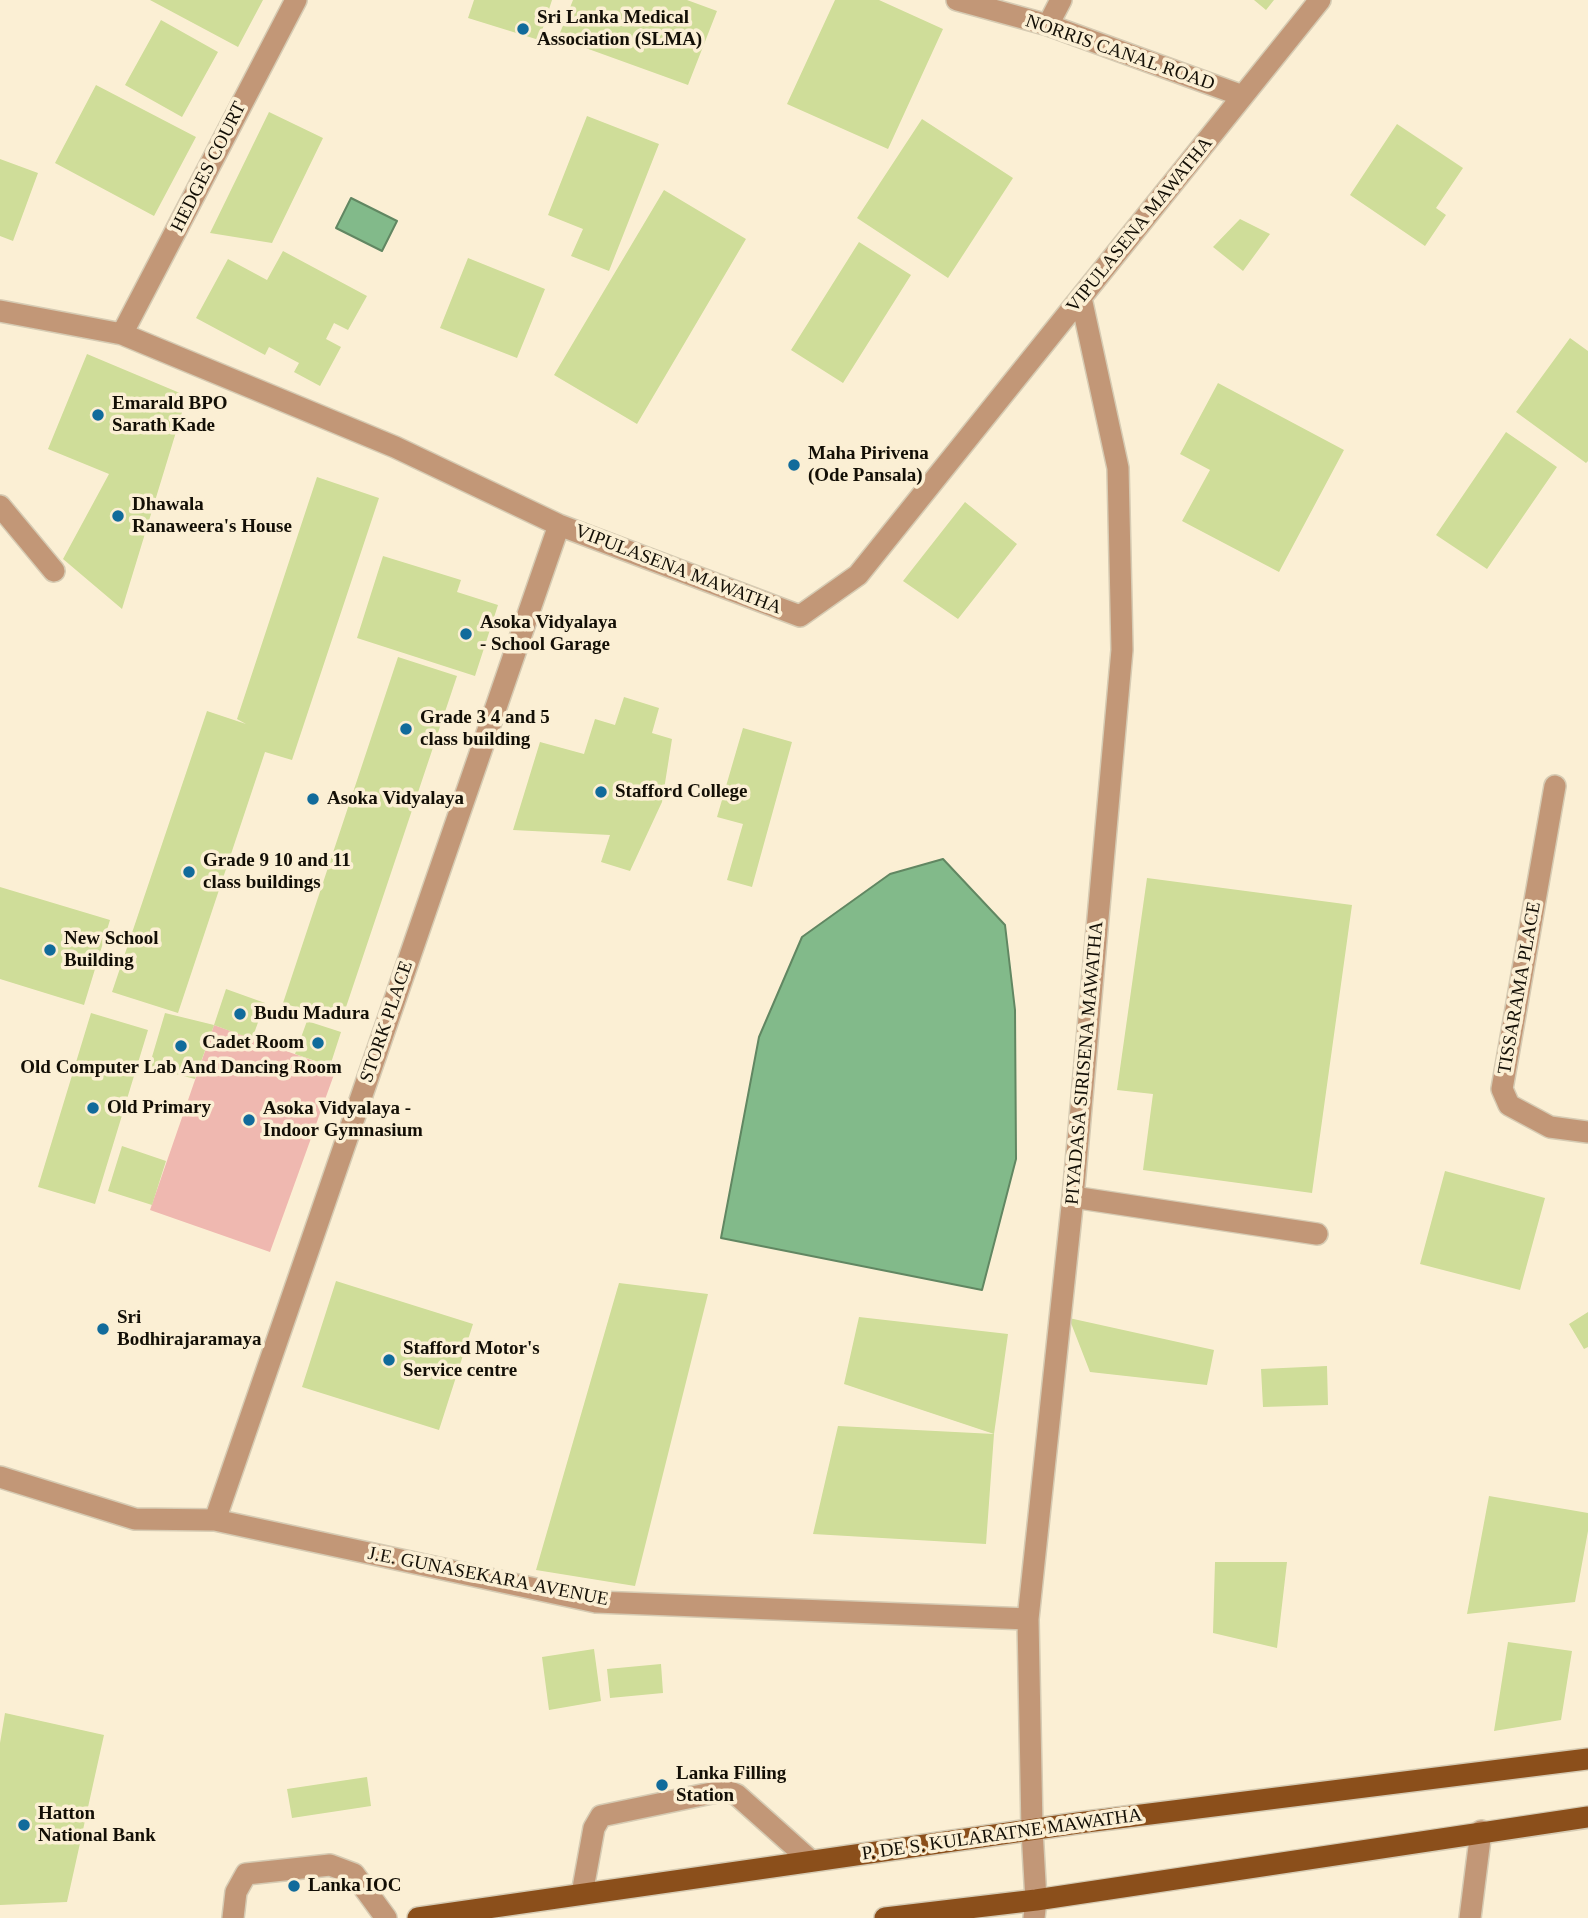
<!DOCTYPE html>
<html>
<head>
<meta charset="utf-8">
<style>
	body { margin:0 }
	canvas { display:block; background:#fbefd4 }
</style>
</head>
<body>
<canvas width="1588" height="1918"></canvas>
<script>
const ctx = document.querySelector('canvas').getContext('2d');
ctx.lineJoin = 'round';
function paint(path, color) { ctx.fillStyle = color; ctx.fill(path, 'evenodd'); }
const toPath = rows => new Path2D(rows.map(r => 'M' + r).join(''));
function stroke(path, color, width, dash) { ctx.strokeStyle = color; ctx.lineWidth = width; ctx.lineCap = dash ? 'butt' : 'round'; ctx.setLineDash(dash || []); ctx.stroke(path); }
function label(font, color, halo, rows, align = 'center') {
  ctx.font = font + ' "Times New Roman",serif'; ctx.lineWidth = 7; ctx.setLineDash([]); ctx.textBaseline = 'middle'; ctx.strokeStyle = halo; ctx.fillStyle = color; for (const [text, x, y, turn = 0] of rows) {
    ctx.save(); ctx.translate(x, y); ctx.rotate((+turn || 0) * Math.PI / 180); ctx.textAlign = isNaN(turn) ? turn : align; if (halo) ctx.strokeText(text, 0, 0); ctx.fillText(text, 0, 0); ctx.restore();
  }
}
paint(toPath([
	[214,1025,336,1069,270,1252,150,1210]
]), '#efb8b0');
const water = toPath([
	[351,198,397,221,382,251,336,228,351,198],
	[943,859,1005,925,1015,1010,1016,1159,982,1290,721,1238,759,1037,802,937,890,874,943,859]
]);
paint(water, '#82ba8a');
stroke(water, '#618762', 2);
paint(toPath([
	[150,0,263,0,238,47],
	[474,0,552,0,539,40,468,18],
	[573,0,687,0,717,11,688,85,558,38],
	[835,0,879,0,943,29,888,149,787,104],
	[1254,0,1274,0,1266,10],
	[161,20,218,52,182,117,125,85],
	[96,85,196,137,154,216,55,163],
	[269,112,323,138,272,243,210,233],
	[587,116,659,144,609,271,571,256,583,229,548,215],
	[922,119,1013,178,948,278,857,218],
	[1397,124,1463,168,1436,208,1446,215,1425,246,1350,195],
	[0,159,38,173,13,241,0,236],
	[664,190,746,239,637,424,554,375],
	[1240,219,1270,234,1243,271,1213,247],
	[859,242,911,275,843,383,791,350],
	[283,251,367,296,348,330,334,323,326,339,341,347,320,386,294,372,299,363,269,347,265,355,196,318,228,259,267,280],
	[468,258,545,289,517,358,440,328],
	[1570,338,1588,351,1588,461,1586,463,1516,412],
	[87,354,187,396,122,609,63,559,109,474,48,449],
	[1218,383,1344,450,1279,572,1182,521,1210,470,1180,454],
	[1506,432,1557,467,1487,569,1436,535],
	[317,477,379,498,292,760,265,752,178,1013,112,992,207,711,246,724,237,719],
	[965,502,1017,544,958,619,903,581],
	[383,556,461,580,457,592,498,605,475,676,357,638],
	[398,657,457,676,341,1022,283,1003],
	[624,697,659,708,652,733,672,739,662,802,630,871,601,862,610,835,513,830,540,742,584,754,595,719,615,725],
	[743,728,792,742,752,887,727,880,743,824,717,817],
	[1147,878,1352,905,1312,1193,1143,1170,1153,1094,1117,1090],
	[0,887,110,920,84,1005,0,979],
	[226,989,265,1003,252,1039,214,1025],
	[91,1013,148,1030,95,1204,38,1187],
	[165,1013,214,1025,195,1079,149,1067],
	[307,1021,341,1032,330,1066,295,1054],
	[122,1146,166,1161,152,1205,108,1191],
	[1445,1171,1545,1198,1520,1290,1420,1264],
	[336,1281,473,1324,439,1430,302,1387],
	[619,1283,708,1294,635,1586,536,1570],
	[1588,1312,1588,1347,1584,1349,1569,1324],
	[859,1317,1008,1334,994,1434,844,1384],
	[1069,1318,1214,1350,1207,1385,1090,1372],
	[1327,1366,1328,1405,1263,1407,1261,1369],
	[838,1426,994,1434,986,1544,813,1534],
	[1489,1496,1588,1513,1588,1531,1575,1602,1467,1614],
	[1215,1562,1287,1562,1277,1648,1213,1633],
	[1508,1642,1572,1651,1561,1720,1494,1731],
	[594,1649,601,1701,549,1710,542,1657],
	[661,1664,663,1693,610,1698,607,1669],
	[5,1713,104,1735,67,1902,0,1905,0,1743],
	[367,1777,371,1806,292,1818,287,1789]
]), '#cfdd99');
const minor = toPath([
	[957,0,1048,25,1243,96],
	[1048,25,1061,0],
	[0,311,122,334,395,447,559,525,800,616,858,575,1320,0],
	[122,334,296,0],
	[0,506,54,571],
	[1555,786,1502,1089,1509,1105,1550,1127,1588,1132],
	[1073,1197,1317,1234],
	[0,1477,135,1519,215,1520,596,1602,1028,1619],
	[215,1520,559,525],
	[582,1894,594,1828,601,1816,726,1790,737,1795,811,1861],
	[233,1918,236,1892,246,1874,330,1865,354,1874,386,1918],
	[1034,1918,1036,1900,1032,1830,1028,1619,1073,1197,1122,650,1118,468,1081,298],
	[1470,1918,1481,1831]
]);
const major = toPath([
	[418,1918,1078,1823,1588,1759],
	[885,1918,1036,1900,1588,1817]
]);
stroke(minor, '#d6cbb3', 24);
stroke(major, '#d6cbb3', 24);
stroke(minor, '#c29777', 21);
stroke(major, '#8b4f1b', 21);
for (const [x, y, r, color] of [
	[523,29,7,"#116b9b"],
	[98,415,7,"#116b9b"],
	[794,465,7,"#116b9b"],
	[118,516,7,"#116b9b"],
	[466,634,7,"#116b9b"],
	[406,729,7,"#116b9b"],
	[601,792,7,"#116b9b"],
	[313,799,7,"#116b9b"],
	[189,872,7,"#116b9b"],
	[50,950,7,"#116b9b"],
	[240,1014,7,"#116b9b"],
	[318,1043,7,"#116b9b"],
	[181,1046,7,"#116b9b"],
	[93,1108,7,"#116b9b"],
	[249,1120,7,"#116b9b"],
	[103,1329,7,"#116b9b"],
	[389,1360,7,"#116b9b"],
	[662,1785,7,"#116b9b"],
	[24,1825,7,"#116b9b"],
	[294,1886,7,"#116b9b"]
]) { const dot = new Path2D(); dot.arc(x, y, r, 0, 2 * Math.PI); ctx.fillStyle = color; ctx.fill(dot); stroke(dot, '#fbefd4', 2.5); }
label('bold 19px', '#130f06', '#fbefd4', [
	["Sri Lanka Medical",537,18],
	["Association (SLMA)",537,40],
	["Emarald BPO",112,404],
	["Sarath Kade",112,426],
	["Maha Pirivena",808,454],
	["(Ode Pansala)",808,476],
	["Dhawala",132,505],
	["Ranaweera's House",132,527],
	["Asoka Vidyalaya",480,623],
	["- School Garage",480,645],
	["Grade 3 4 and 5",420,718],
	["class building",420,740],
	["Stafford College",615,792],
	["Asoka Vidyalaya",327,799],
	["Grade 9 10 and 11",203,861],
	["class buildings",203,883],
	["New School",64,939],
	["Building",64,961],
	["Budu Madura",254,1014],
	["Cadet Room",304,1043,"right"],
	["Old Computer Lab And Dancing Room",181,1068,"center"],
	["Old Primary",107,1108],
	["Asoka Vidyalaya -",263,1109],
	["Indoor Gymnasium",263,1131],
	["Sri",117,1318],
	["Bodhirajaramaya",117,1340],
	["Stafford Motor's",403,1349],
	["Service centre",403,1371],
	["Lanka Filling",676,1774],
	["Station",676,1796],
	["Hatton",38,1814],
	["National Bank",38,1836],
	["Lanka IOC",308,1886]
], 'left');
label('19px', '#130f06', '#fbefd4', [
	["NORRIS CANAL ROAD",1120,53,19],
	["HEDGES COURT",209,167,-63],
	["VIPULASENA MAWATHA",1140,225,-51],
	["VIPULASENA MAWATHA",678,570,21],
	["TISSARAMA PLACE",1520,988,-80],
	["STORK PLACE",387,1022,-71],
	["PIYADASA SIRISENA MAWATHA",1085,1063,-85],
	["J.E. GUNASEKARA AVENUE",488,1577,11],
	["P. DE S. KULARATNE MAWATHA",1002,1835,-8]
]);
</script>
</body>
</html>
